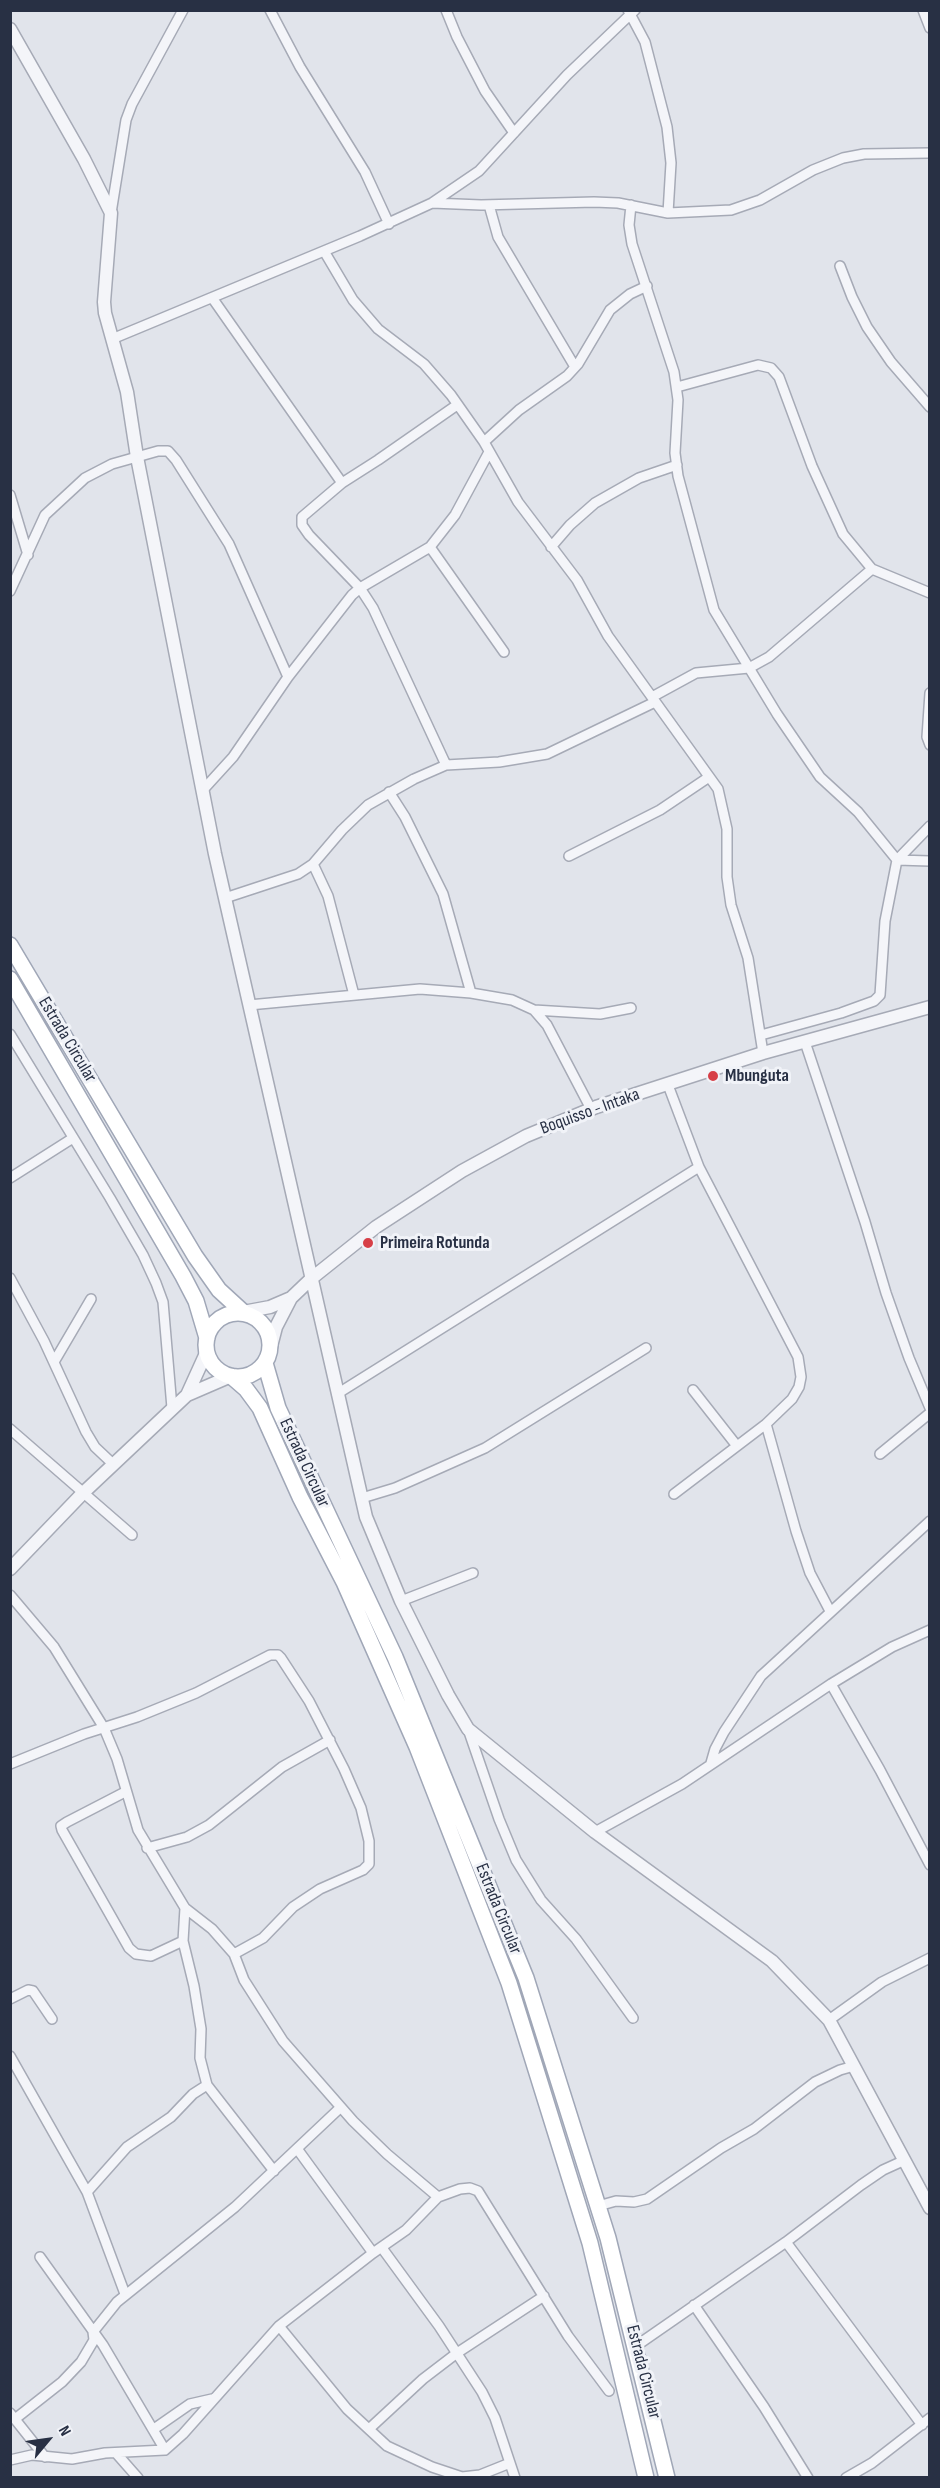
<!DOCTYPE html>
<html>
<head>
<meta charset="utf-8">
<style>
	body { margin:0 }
	#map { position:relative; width:940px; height:2488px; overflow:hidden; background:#e1e4eb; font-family:"Sofia Sans Condensed",sans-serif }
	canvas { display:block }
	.frame { position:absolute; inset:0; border:12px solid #283044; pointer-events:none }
	.north { position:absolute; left:18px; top:2410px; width:60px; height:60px; -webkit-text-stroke:4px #f1f3f8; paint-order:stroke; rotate:61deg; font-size:16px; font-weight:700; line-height:24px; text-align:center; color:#283044 }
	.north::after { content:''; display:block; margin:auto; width:21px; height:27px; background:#283044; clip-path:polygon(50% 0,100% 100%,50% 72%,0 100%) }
</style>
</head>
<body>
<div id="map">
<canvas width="940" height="2488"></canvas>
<div class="frame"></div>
<div class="north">N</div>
</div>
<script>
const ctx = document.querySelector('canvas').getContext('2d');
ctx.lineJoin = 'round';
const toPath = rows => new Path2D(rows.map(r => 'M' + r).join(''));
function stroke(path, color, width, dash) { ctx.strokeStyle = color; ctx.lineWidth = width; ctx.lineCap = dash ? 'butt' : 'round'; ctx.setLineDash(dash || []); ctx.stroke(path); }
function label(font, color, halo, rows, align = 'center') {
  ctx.font = font + ' "Sofia Sans Condensed",sans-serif'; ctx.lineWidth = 6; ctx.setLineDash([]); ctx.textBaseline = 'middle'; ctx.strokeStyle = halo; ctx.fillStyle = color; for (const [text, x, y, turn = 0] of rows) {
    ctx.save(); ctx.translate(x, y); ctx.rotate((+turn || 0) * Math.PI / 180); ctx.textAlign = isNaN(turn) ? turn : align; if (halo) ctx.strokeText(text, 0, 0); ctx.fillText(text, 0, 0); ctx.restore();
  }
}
const minor = toPath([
	[270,10,300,67,365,172,389,224],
	[446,10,457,37,485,91,514,133],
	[628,10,645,42,667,127,671,163,668,213],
	[923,10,930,28],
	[432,203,481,205,594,202,618,203,668,213,731,210,760,200,813,170,843,158,864,154,930,153],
	[489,205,498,237,575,367],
	[631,205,629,225,632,244,674,372,678,400,675,453,678,476,714,610,777,714,820,777,858,812,897,860,930,861],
	[111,213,126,120,132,104,183,10],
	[324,251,353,300,378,329,424,364,451,395,484,442,518,502,577,580,608,636,718,789,727,829,727,877,731,905,748,958,763,1053],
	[840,266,852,297,867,327,891,362,930,407],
	[213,299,342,483],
	[112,339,360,236,432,203,479,171,567,75,635,10],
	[677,387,758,365,771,368,779,377,812,466,843,534,872,569,930,593],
	[457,405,378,460,342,483,302,517,302,525,309,535,360,588,373,608,446,765,499,762,547,754,655,702],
	[484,442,519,410,567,376,578,364,610,310,630,294,647,286],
	[10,495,28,555],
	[430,547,504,652],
	[551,547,570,525,595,503,639,478,677,465],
	[10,591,45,515,85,478,112,464,158,451,168,451,176,460,229,544,288,677],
	[930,693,927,737,930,745],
	[652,697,696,673,749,668,769,657,872,569],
	[202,791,233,757,288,677,352,595,360,588,430,547,455,515,489,452],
	[389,792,405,817,443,894,471,993],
	[569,856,660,810,709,777],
	[313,864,328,896,354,995],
	[225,898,298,874,313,864,342,830,368,805,414,779,446,765],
	[249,1005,420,989,471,993,512,1000,534,1010,547,1025,591,1109],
	[534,1010,600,1014,631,1008],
	[10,1034,110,1198,143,1255,156,1283,163,1302,172,1408],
	[761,1035,841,1013,874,1001,880,995,885,921,897,860,930,826],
	[805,1042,865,1222,886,1293,909,1358,930,1408],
	[668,1085,699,1167,798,1357,801,1377,799,1387,792,1399,766,1424,674,1494],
	[10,1178,73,1138],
	[10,1278,44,1341,86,1432,95,1447,113,1464],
	[54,1362,91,1299],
	[693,1390,737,1446],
	[337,1394,699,1167],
	[766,1424,796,1531,810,1573,830,1611],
	[10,1429,132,1535],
	[880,1454,930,1413],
	[362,1498,395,1488,485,1448,646,1348],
	[10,1595,54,1647,104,1728,117,1759,138,1830,185,1908,212,1929,234,1954,244,1980,283,2041,353,2121,387,2154,438,2197],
	[401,1601,473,1573],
	[831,1684,880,1770,930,1865],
	[468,1729,499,1819,516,1860,541,1900,576,1939,633,2018],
	[711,1763,715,1749,724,1732,761,1676,930,1521],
	[10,1764,84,1734,137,1717,196,1693,270,1655,278,1655,281,1658,309,1701,344,1769,361,1808,369,1841,369,1864,363,1870,320,1889,293,1907,263,1938,234,1954],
	[125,1792,67,1822,61,1826,62,1830,129,1948,136,1954,151,1956,183,1941],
	[595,1832,682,1784,831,1684,892,1647,930,1630],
	[147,1848,187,1837,209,1825,282,1767,330,1740],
	[185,1908,183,1941,194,1986,201,2029,200,2058,207,2085,274,2171],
	[10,1999,28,1990,33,1991,52,2019],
	[829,2020,882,1982,930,1958],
	[10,2056,87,2192,125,2294],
	[298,2150,373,2253],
	[87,2192,127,2147,171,2117,193,2094,207,2085],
	[598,2206,616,2201,634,2202,647,2199,721,2148,754,2129,815,2082,840,2070,854,2066],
	[786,2242,922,2425],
	[382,2248,439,2326,482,2392,495,2418,515,2478],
	[40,2257,103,2345,165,2450],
	[694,2305,764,2407,808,2478],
	[279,2326,347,2409,387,2446,432,2467,462,2477,480,2475,510,2463],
	[636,2346,786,2242,861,2185,883,2170,905,2160],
	[10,2413,45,2457],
	[15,2419,62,2382,81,2362,94,2340,93,2332,117,2302,235,2207,341,2107],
	[154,2429,190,2404,212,2399],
	[369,2429,423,2379,457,2353,544,2296],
	[116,2453,138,2478],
	[10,2460,32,2455,72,2459,105,2453,165,2450,183,2434,279,2326,373,2253,406,2230,438,2197,460,2189,470,2188,478,2191,568,2336,609,2391],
	[846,2478,872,2463,930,2418]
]);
const tertiary = toPath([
	[10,29,84,159,111,213,104,302,105,313,127,392,137,457,215,854,366,1517,401,1601,448,1695,468,1729,595,1832,772,1961,829,2020,930,2208],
	[243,1312,270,1307,291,1298],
	[269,1354,276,1327,291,1298,312,1278,376,1227,462,1171,526,1136,596,1107,763,1053,930,1007],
	[187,1395,231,1376],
	[10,1569,82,1494,187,1395,207,1351]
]);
const primary = toPath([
	[10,945,195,1256,219,1290,243,1312],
	[10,979,183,1276,196,1301,207,1338],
	'206 1345a32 32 0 1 1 64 0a32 32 0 1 1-64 0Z',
	[265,1363,278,1408,395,1657,526,1978,608,2238,667,2478],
	[231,1376,246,1389,260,1408,300,1497,344,1582,417,1747,509,1983,590,2243,646,2478]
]);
stroke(minor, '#a6aab6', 12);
stroke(tertiary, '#a6aab6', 15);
stroke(primary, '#a0a7b7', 18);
stroke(minor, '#f4f5f9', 9);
stroke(tertiary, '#f4f5f9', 12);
stroke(primary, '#fff', 15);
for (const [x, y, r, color] of [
	[713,1076,6,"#d73f47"],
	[368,1243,6,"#d73f47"]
]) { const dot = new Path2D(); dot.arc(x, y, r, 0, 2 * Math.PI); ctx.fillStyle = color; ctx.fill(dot); stroke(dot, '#f1f3f8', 2); }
label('18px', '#283044', '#f1f3f8', [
	["Estrada Circular",67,1040,59],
	["Boquisso - Intaka",590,1112,-20],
	["Estrada Circular",304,1463,65],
	["Estrada Circular",498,1909,68],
	["Estrada Circular",643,2372,76]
]);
label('bold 18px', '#283044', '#f1f3f8', [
	["Mbunguta",725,1076],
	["Primeira Rotunda",380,1243]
], 'left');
</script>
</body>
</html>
